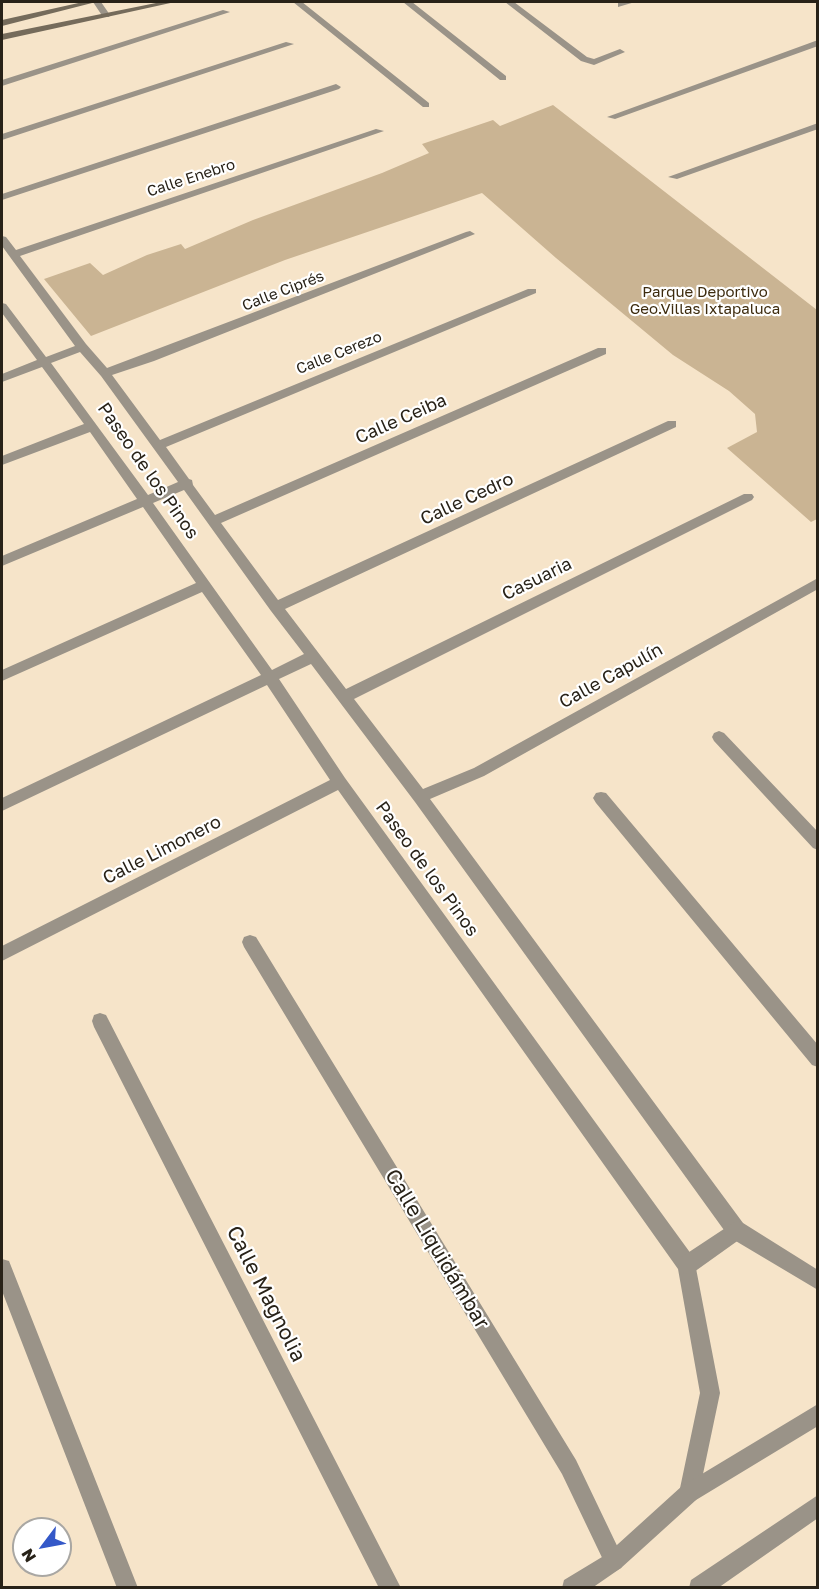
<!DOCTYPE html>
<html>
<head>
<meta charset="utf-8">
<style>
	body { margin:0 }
	#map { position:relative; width:819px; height:1589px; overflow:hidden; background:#f6e4c9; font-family:"Golos Text",sans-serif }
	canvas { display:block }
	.frame { position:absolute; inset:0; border:3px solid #282218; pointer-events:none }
	.north { position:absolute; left:12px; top:1517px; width:60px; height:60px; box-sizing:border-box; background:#fff; border:2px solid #a9a7a3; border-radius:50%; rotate:238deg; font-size:16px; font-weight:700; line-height:24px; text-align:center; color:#282218 }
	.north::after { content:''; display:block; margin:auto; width:21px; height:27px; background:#3458c8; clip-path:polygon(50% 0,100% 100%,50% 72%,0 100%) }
</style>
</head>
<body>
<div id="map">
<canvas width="819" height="1589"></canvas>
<div class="frame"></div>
<div class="north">N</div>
</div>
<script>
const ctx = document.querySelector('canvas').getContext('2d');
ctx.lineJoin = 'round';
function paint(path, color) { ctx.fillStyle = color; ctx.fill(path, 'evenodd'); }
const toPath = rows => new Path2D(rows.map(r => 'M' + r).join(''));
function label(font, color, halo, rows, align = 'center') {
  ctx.font = font + ' "Golos Text",sans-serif'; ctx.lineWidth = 4.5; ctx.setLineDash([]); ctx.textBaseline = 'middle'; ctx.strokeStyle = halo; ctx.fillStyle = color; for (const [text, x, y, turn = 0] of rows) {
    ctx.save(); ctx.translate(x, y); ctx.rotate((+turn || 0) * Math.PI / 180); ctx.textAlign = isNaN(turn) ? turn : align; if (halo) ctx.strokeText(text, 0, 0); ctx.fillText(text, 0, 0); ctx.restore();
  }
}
paint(toPath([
	[553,105,817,310,817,519,811,522,727,448,757,432,755,414,729,391,673,355,556,258,482,193,285,260,91,336,44,279,90,263,103,275,147,255,181,244,185,249,253,220,382,173,429,153,422,144,493,120,500,126]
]), '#cab493');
paint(toPath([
	[293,2,302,2,429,103,429,107,423,107,293,2],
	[403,2,412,2,506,76,506,80,500,80,403,2],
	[505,2,514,2,587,57,594,59,620,49,625,52,594,65,581,61,505,2],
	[623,2,635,2,618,7,618,3,623,2],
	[223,10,230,12,2,86,2,80,223,10],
	[818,40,818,46,615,119,607,117,818,40],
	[286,42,294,44,2,140,2,134,286,42],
	[336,84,341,87,339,89,2,200,2,194,336,84],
	[818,123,818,129,677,179,668,177,818,123],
	[376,129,384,131,20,256,86,344,107,368,466,232,470,231,475,234,154,361,112,375,160,440,528,289,536,289,536,293,166,447,189,479,192,480,193,485,215,515,598,348,606,348,606,354,221,523,278,600,668,421,676,421,676,427,285,609,346,689,744,494,752,494,754,497,752,500,354,699,423,789,474,768,818,578,818,589,484,776,430,799,743,1223,818,1270,818,1290,729,1237,415,802,311,664,279,679,345,778,694,1258,720,1393,699,1493,696,1500,689,1503,682,1500,679,1493,700,1393,678,1269,338,790,2,961,2,946,330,780,267,685,2,811,2,798,261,675,202,592,2,681,2,670,196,583,143,507,2,566,2,556,137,499,90,432,2,465,2,456,84,424,42,367,2,382,2,374,37,360,2,313,2,303,6,304,46,357,75,346,2,246,2,236,6,237,16,250,376,129],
	[80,352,101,376,178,482,148,495,51,363,80,352],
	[184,490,271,611,304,654,272,670,153,503,184,490],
	[719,731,724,733,818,832,818,850,813,848,714,741,712,737,714,733,719,731],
	[601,792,606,793,818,1045,818,1067,812,1065,596,803,593,798,596,793,601,792],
	[250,935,256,937,576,1460,621,1554,625,1561,621,1568,614,1572,607,1568,562,1474,244,947,242,942,244,937,250,935],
	[100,1013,106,1015,401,1588,379,1588,94,1027,92,1021,94,1015,100,1013],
	[2,1259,9,1261,138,1588,117,1588,2,1291,2,1259]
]), '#9a9388');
paint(toPath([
	[93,2,101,2,110,15,109,17,103,17,93,2],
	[736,1221,743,1223,745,1230,743,1237,694,1272,687,1274,680,1272,678,1265,680,1258,736,1221],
	[818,1404,818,1426,696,1500,621,1568,592,1588,562,1588,564,1580,607,1554,682,1486,818,1404],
	[818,1495,818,1518,718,1588,689,1588,691,1580,818,1495]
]), '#9a9388');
paint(toPath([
	[83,2,96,2,2,26,2,20,83,2],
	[161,2,175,2,2,40,2,34,161,2]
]), '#756b5b');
label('15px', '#282218', '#fff', [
	["Calle Enebro",191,178,-18],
	["Calle Ciprés",283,291,-21],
	["Calle Cerezo",339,353,-22]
]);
label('15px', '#3c2a0d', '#fff', [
	["Parque Deportivo",705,292],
	["Geo.Villas Ixtapaluca",705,309]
]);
label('18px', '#282218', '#fff', [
	["Calle Ceiba",401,419,-24],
	["Paseo de los Pinos",148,471,55],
	["Calle Cedro",467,499,-25],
	["Casuaria",537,579,-26],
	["Calle Capulín",611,676,-29],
	["Calle Limonero",162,850,-27],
	["Paseo de los Pinos",427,869,54]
]);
label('21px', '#282218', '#fff', [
	["Calle Liquidámbar",437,1249,59],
	["Calle Magnolia",266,1294,63]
]);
</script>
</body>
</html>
